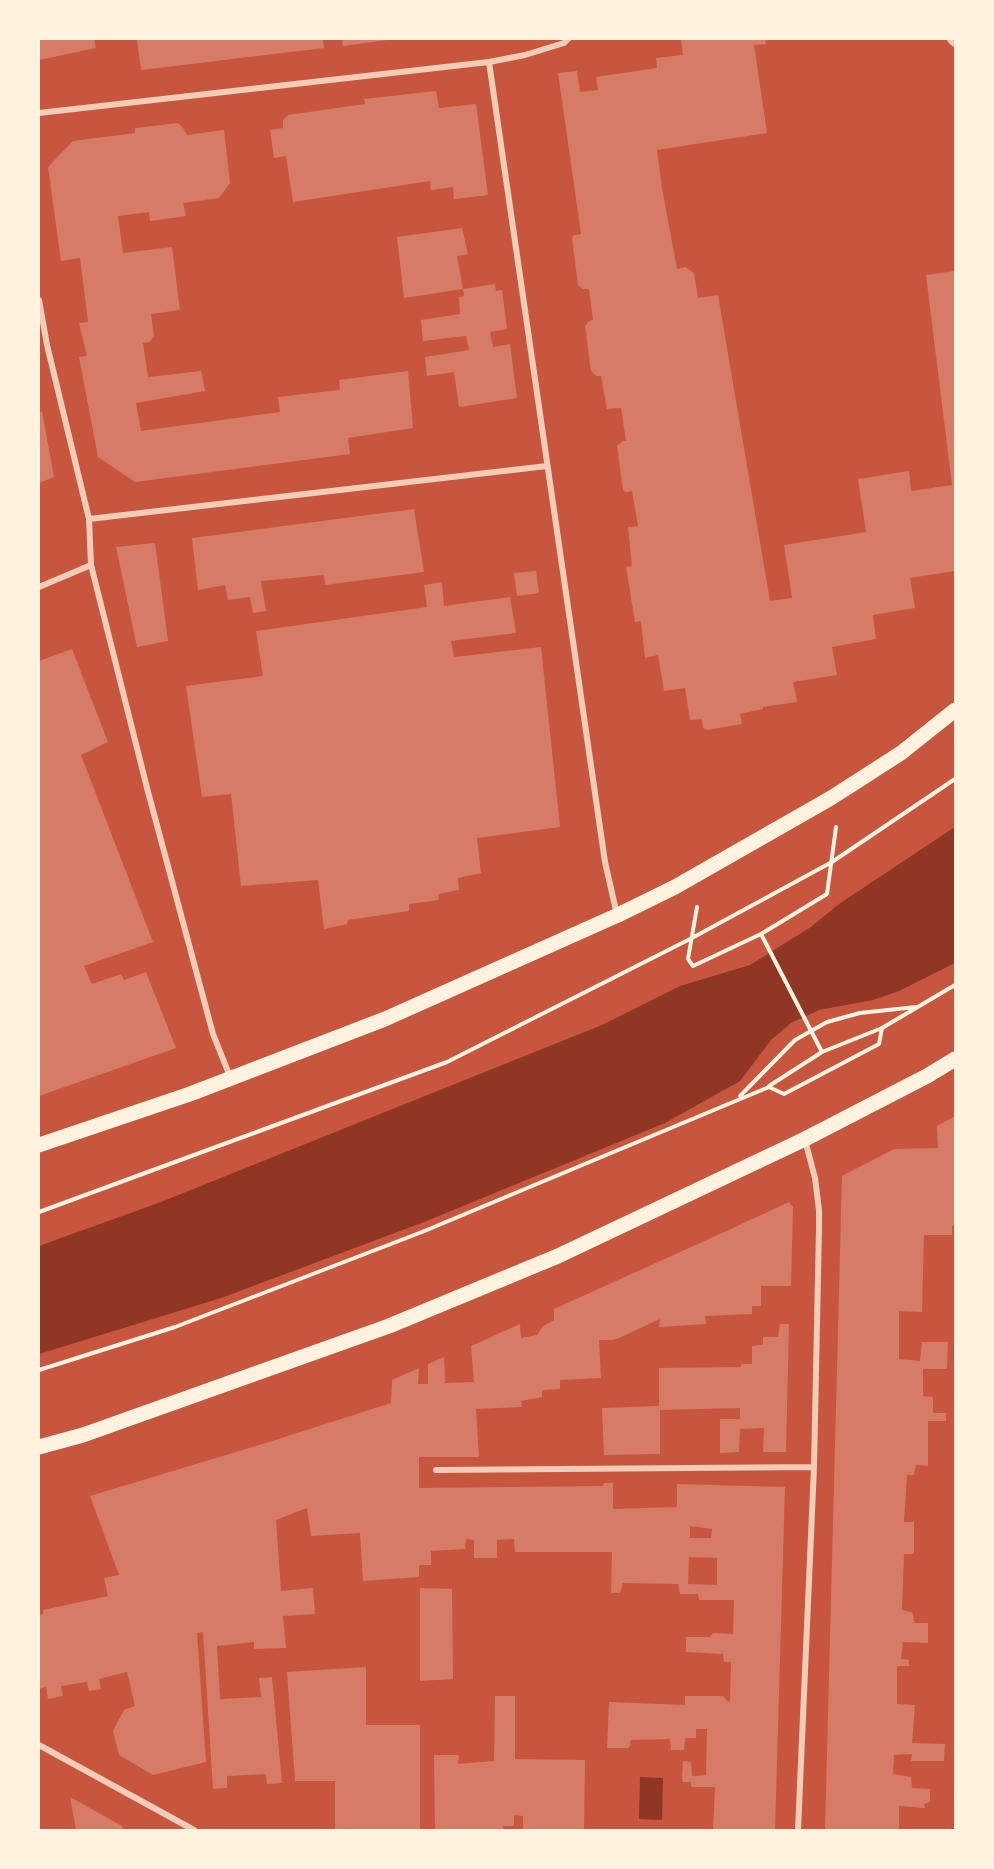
<!DOCTYPE html>
<html>
<head>
<meta charset="utf-8">
<style>
	body { margin:0 }
	#map { position:relative; width:994px; height:1869px; overflow:hidden; background:#c8553d; font-family:"Alegreya Sans",sans-serif }
	canvas { display:block }
	.frame { position:absolute; inset:0; border:40px solid #fff3e0; pointer-events:none }
</style>
</head>
<body>
<div id="map">
<canvas width="994" height="1869"></canvas>
<div class="frame"></div>
</div>
<script>
const ctx = document.querySelector('canvas').getContext('2d');
ctx.lineJoin = 'round';
function paint(path, color) { ctx.fillStyle = color; ctx.fill(path, 'evenodd'); }
const toPath = rows => new Path2D(rows.map(r => 'M' + r).join(''));
function stroke(path, color, width, dash) { ctx.strokeStyle = color; ctx.lineWidth = width; ctx.lineCap = dash ? 'butt' : 'round'; ctx.setLineDash(dash || []); ctx.stroke(path); }
paint(toPath([
	[955,827,955,963,899,991,873,1000,819,1010,791,1023,771,1040,740,1081,665,1123,424,1222,221,1298,39,1354,39,1246,161,1202,602,1025,680,986,750,965,811,927,839,904],
	[640,1777,663,1778,662,1820,639,1819]
]), '#8f3625');
paint(toPath([
	[39,39,94,39,96,48,39,60],
	[137,39,323,39,324,48,141,70],
	[342,39,387,39,387,40,343,46],
	[681,39,765,39,766,44,754,45,767,133,657,150,662,188,677,269,685,267,694,273,698,298,718,295,770,601,792,598,784,545,866,532,858,479,909,471,911,491,952,485,926,275,955,271,955,571,910,578,915,608,873,615,876,639,832,647,837,675,793,682,797,702,763,707,763,709,740,714,742,724,707,730,703,728,702,719,690,720,685,688,664,691,658,655,645,658,641,621,635,622,626,567,632,566,628,527,638,526,632,491,626,492,623,490,617,446,623,441,626,441,621,408,607,409,601,376,596,376,591,371,585,326,589,321,593,320,589,289,583,289,578,285,572,238,574,235,581,234,558,73,577,71,580,92,598,90,596,77,657,68,656,58,683,55],
	[436,91,439,108,476,104,488,195,454,199,453,187,431,190,430,181,293,202,286,156,274,158,270,130,283,128,283,120,288,115,365,104,364,99],
	[178,123,184,129,187,135,224,130,230,183,219,198,183,203,186,216,150,221,149,212,118,216,123,253,172,247,180,310,151,314,154,337,149,342,143,343,148,377,201,371,205,391,136,403,141,431,280,412,278,397,340,390,339,380,408,371,413,428,348,438,350,454,135,482,98,457,79,357,87,356,79,323,88,322,80,258,61,261,48,167,73,141,135,133,135,128],
	[462,228,468,254,457,256,463,289,404,298,397,237],
	[495,284,496,291,502,290,507,329,490,332,493,347,510,344,517,398,459,407,454,372,427,376,425,357,469,350,466,336,423,341,421,320,460,314,459,297,464,296,463,289],
	[42,411,54,477,39,483,39,413],
	[414,509,424,572,325,585,324,575,261,581,266,611,253,613,250,597,228,600,225,585,198,590,192,538],
	[155,543,168,641,137,647,116,547],
	[536,571,539,593,517,596,514,573],
	[442,582,444,606,510,597,516,633,451,641,454,657,541,647,560,827,477,838,481,873,458,878,459,890,438,894,439,900,409,904,409,911,348,920,347,924,324,929,318,880,241,886,231,794,202,797,186,686,263,676,256,631,427,607,424,585],
	[72,649,108,742,81,755,153,942,84,966,92,984,121,974,124,980,146,972,176,1048,39,1096,39,661],
	[955,1116,955,1226,952,1226,952,1235,924,1235,922,1312,899,1311,899,1359,920,1361,922,1342,948,1342,947,1369,923,1369,923,1396,933,1397,933,1413,946,1413,946,1421,928,1421,928,1466,916,1465,914,1475,907,1475,904,1522,914,1522,914,1554,904,1554,902,1610,913,1613,914,1623,928,1623,928,1643,903,1642,901,1659,909,1660,909,1666,897,1666,897,1704,915,1705,912,1743,945,1744,944,1761,911,1761,912,1754,894,1755,893,1774,911,1777,912,1788,930,1789,930,1802,924,1804,925,1808,899,1806,899,1830,825,1830,842,1176,894,1149,938,1148,937,1126],
	[789,1202,793,1207,791,1286,761,1286,761,1306,752,1306,752,1314,705,1316,706,1324,659,1327,660,1319,619,1338,613,1340,599,1340,601,1378,560,1380,560,1389,542,1390,542,1397,521,1401,522,1407,476,1409,479,1457,419,1457,419,1488,603,1486,604,1483,613,1483,613,1509,677,1507,677,1484,785,1487,775,1830,713,1830,715,1787,691,1787,691,1782,683,1782,682,1776,683,1761,691,1762,692,1776,706,1775,707,1729,696,1729,696,1738,685,1738,684,1750,671,1750,670,1739,631,1740,629,1748,607,1748,609,1702,685,1705,685,1696,723,1696,728,1702,730,1701,731,1662,724,1662,723,1654,686,1652,686,1637,710,1637,713,1633,733,1634,734,1600,699,1600,698,1594,680,1594,678,1584,623,1583,620,1593,611,1593,612,1552,515,1552,514,1539,497,1540,497,1558,474,1558,474,1540,466,1539,465,1549,431,1551,431,1565,419,1565,419,1577,363,1581,360,1533,311,1536,307,1508,276,1520,281,1591,313,1588,315,1614,283,1616,286,1648,254,1649,254,1642,217,1646,220,1699,261,1697,259,1678,272,1677,282,1783,267,1784,266,1774,227,1776,227,1788,213,1789,203,1632,197,1633,206,1762,153,1775,119,1755,113,1731,124,1710,135,1706,127,1672,99,1679,101,1689,89,1691,87,1682,61,1686,63,1696,48,1699,46,1687,39,1689,39,1615,43,1614,43,1610,108,1596,104,1578,119,1575,90,1496,269,1442,391,1403,392,1380,419,1368,418,1384,428,1384,428,1364,444,1357,445,1383,474,1382,471,1346,520,1324,521,1338,537,1335,543,1326,554,1320,554,1309,720,1234],
	[690,1526,712,1529,711,1538,690,1538],
	[689,1557,717,1558,717,1585,688,1584],
	[780,1324,789,1324,786,1452,763,1452,764,1428,740,1429,739,1452,720,1453,720,1419,740,1419,740,1408,660,1410,660,1454,604,1455,602,1408,659,1406,659,1368,741,1367,741,1364,752,1364,752,1346,763,1345,763,1337,778,1337],
	[420,1588,452,1589,453,1679,420,1681],
	[366,1667,366,1725,420,1725,420,1830,335,1830,335,1781,295,1781,287,1672],
	[495,1696,515,1696,515,1759,585,1760,584,1830,523,1830,523,1816,514,1815,514,1826,503,1826,504,1830,435,1830,434,1755,459,1755,458,1764,494,1761],
	[70,1797,122,1826,123,1830,76,1830]
]), '#d67c66');
stroke(toPath([
	[697,907,688,959,693,966,761,934,827,894,836,827],
	[761,934,822,1052],
	[769,1086,822,1052,882,1028],
	[740,1096,795,1040,827,1022,860,1013,916,1007],
	[39,1212,447,1062,692,938,832,862,955,779],
	[39,1370,175,1327,422,1232,769,1087,784,1094,879,1044,882,1028,955,985]
]), '#fff3e0', 4);
stroke(toPath([
	[489,62,605,862,617,915],
	[39,113,489,62,525,55,564,43,568,39],
	[39,300,47,345,89,519,91,565,147,788,213,1034,231,1079],
	[89,519,547,466],
	[39,587,91,565],
	[436,1470,814,1467],
	[39,1745,194,1830],
	[798,1830,814,1467,819,1228,819,1210,815,1178,805,1140]
]), '#f1ccb7', 6);
stroke(toPath([
	[952,39,955,42]
]), '#f1ccb7', 10);
stroke(toPath([
	[39,1145,190,1094,385,1019,618,915,675,887,831,798,901,753,955,710],
	[39,1447,83,1435,389,1326,558,1256,805,1139,927,1076,955,1059]
]), '#fff3e0', 15);
</script>
</body>
</html>
